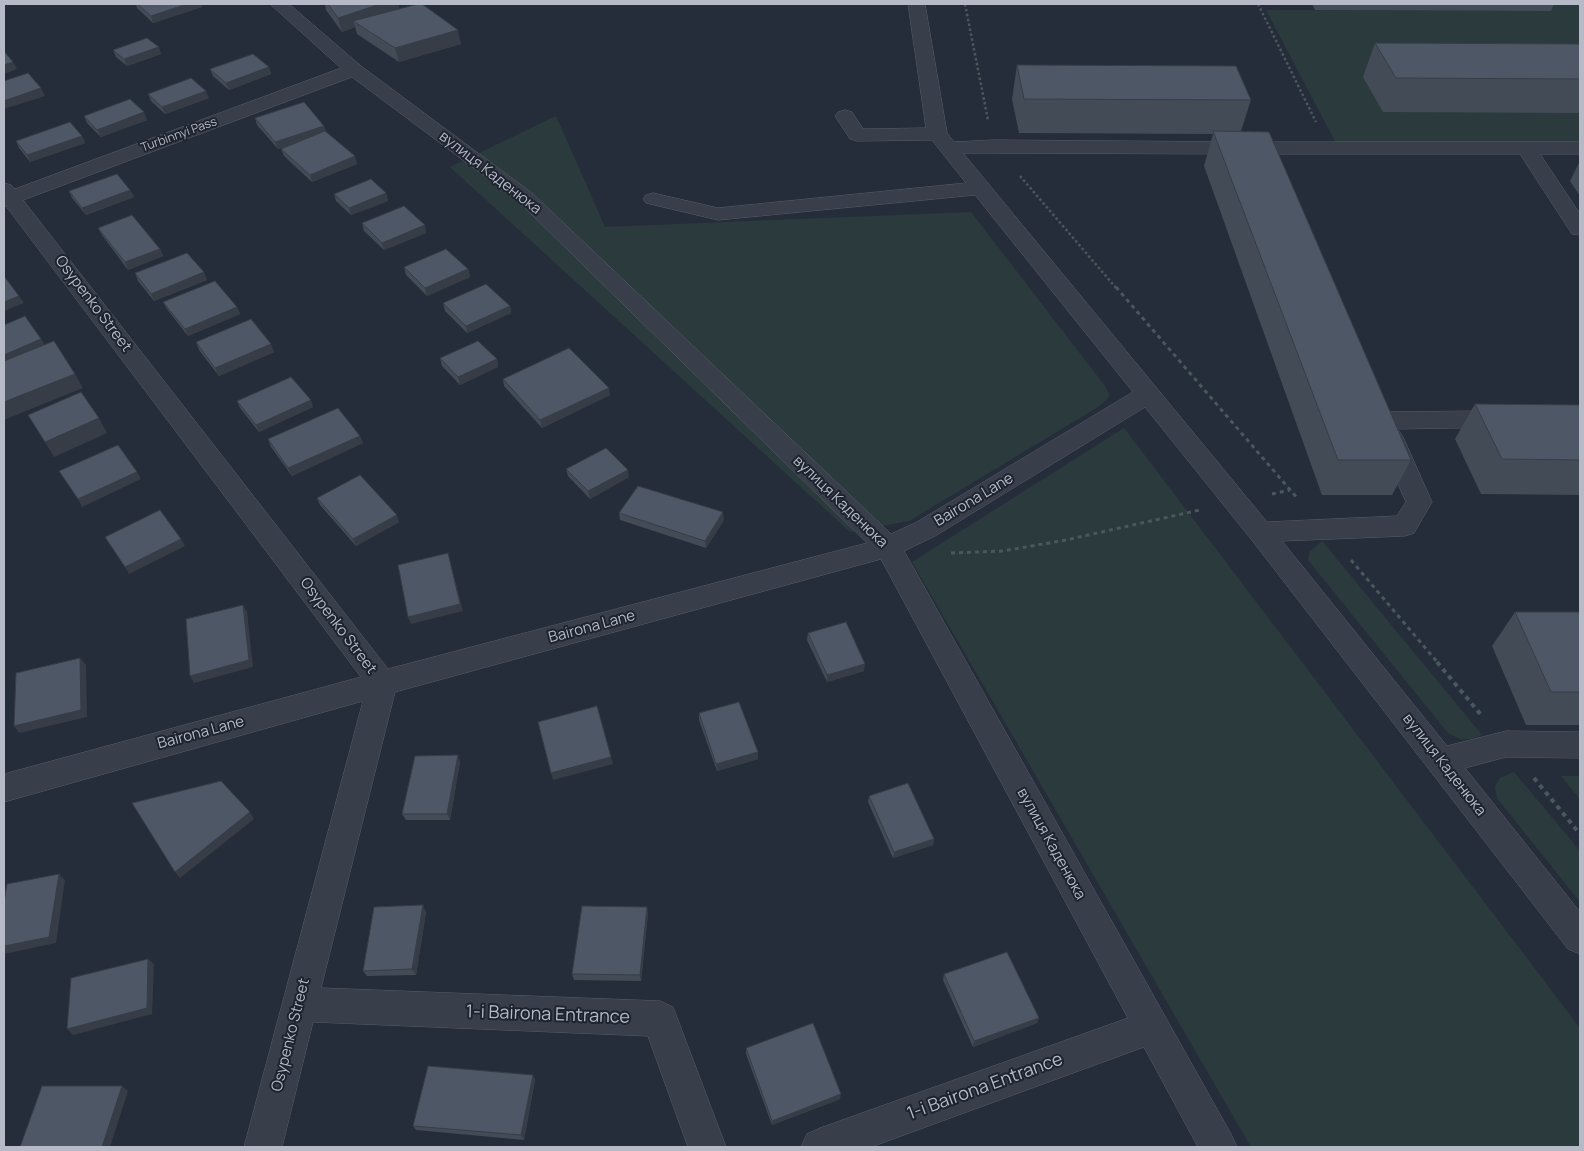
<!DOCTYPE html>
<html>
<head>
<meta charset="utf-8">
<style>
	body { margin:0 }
	#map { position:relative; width:1584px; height:1151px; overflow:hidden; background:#262d3a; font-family:Manrope,sans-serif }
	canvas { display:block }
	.frame { position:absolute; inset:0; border:5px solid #b5bac6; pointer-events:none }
</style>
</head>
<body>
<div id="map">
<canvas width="1584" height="1151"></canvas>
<div class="frame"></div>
</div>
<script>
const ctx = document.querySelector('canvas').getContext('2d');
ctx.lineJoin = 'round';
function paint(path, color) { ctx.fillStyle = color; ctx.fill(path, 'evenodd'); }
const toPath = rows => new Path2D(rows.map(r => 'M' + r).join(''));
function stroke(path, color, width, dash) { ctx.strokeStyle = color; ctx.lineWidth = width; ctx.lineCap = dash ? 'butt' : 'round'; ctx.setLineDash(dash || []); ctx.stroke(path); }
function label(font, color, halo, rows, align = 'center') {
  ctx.font = font + ' Manrope,sans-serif'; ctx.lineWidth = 4; ctx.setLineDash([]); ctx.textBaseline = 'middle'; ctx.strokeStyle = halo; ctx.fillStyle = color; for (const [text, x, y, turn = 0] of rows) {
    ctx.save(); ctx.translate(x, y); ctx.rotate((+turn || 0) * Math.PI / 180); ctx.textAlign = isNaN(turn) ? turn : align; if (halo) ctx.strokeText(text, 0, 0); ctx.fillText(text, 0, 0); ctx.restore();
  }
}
paint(toPath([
	[1545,4,1580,4,1580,146,1337,145,1266,10,1550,11],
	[556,116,605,227,971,212,1105,386,1110,396,1098,407,909,521,850,532,450,167],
	[1124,428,1580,1028,1580,1147,1251,1147,912,562],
	[1322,541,1482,735,1472,739,1460,739,1448,733,1308,560,1310,551],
	[1514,772,1580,851,1580,902,1497,798,1495,786,1500,778],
	[1561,776,1580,776,1580,799]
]), '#2b3b3d');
const minor = toPath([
	[270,4,289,4,361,66,533,194,891,534,917,522,1133,392,975,195,718,220,646,203,643,199,646,195,653,193,718,208,966,183,932,140,857,141,850,139,835,116,838,112,845,110,852,112,863,129,926,128,908,4,925,4,947,133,954,142,994,140,1247,142,1256,146,1264,142,1580,142,1580,154,1540,154,1580,214,1580,235,1572,234,1520,154,1264,154,1256,150,1247,154,963,153,1267,522,1397,516,1406,502,1377,437,1381,431,1386,429,1374,427,1371,421,1374,415,1383,412,1580,410,1580,426,1394,429,1399,431,1403,437,1432,502,1414,533,1405,536,1282,541,1447,746,1506,731,1580,732,1580,758,1506,757,1465,768,1580,912,1580,954,1568,949,1251,539,1145,407,935,536,904,551,1231,1134,1237,1147,1198,1147,1144,1047,871,1147,801,1147,807,1134,820,1128,1128,1018,881,559,395,692,321,988,660,1001,673,1007,726,1147,688,1147,648,1036,313,1022,282,1147,244,1147,363,701,4,802,4,774,361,677,6,206,4,206,4,183,11,185,15,189,341,68,270,4],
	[352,77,519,202,867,543,388,669,23,200,352,77]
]);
stroke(minor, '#575d68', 1);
stroke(toPath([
	[965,4,988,120],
	[1258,4,1316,122],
	[1020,176,1117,289]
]), '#49585c', 2.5, [2.5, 2.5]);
stroke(toPath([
	[1116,287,1298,499],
	[1272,494,1290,490],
	[951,553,1003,551,1066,540,1200,510],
	[1351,560,1438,663]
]), '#49585c', 3, [4, 4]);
stroke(toPath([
	[1437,662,1482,716],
	[1534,778,1580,834]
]), '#49585c', 4, [4.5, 4.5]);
paint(minor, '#393f4a');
paint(toPath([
	[136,4,201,4,202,7,153,23,137,8],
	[325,4,398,4,399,9,461,44,399,62,357,34,355,27,342,32,326,10],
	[1312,4,1554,4,1551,11,1315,10],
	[1375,43,1580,44,1580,113,1383,112,1363,77],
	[113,50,161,54,127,66,116,57],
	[1017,65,1251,100,1241,131,1411,460,1392,495,1322,495,1204,166,1213,134,1019,133,1012,99],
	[269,67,271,74,229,90,213,76,210,69],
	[148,94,209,98,165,114,151,101],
	[84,116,147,120,101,137,87,123],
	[255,118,324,126,326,132,357,164,312,182,284,156,281,149,288,146,278,149,257,125],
	[82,136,85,143,30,162,19,148,16,141],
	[1580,161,1580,196,1570,181],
	[130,190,134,197,86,215,72,198,69,191],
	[386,193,388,201,351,215,336,201,334,194],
	[362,223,426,233,384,250,364,231],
	[98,228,160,249,163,256,128,270,102,235],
	[404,267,468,269,470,277,427,296,406,275],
	[135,273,207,280,154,301,138,281],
	[163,302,237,307,240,314,188,336,167,309],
	[443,303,510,306,511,313,467,333,445,311],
	[196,342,274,352,219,376,199,350],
	[440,358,497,359,498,367,460,385,442,366],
	[503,379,610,395,542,428,504,386],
	[237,401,313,407,259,432,240,408],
	[1475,404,1580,405,1580,495,1481,494,1455,439],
	[360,436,363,443,292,476,271,447,268,439],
	[566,469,629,477,590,499,568,476],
	[317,498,399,522,356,546,320,505],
	[619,513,724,520,706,548,620,520],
	[1515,612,1580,612,1580,725,1526,725,1492,646],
	[808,633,864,671,827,682,807,640],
	[699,713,758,752,758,759,717,771,699,720],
	[460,762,450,820,406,820,402,814],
	[869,796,934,839,933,845,893,858,868,802],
	[647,907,648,913,641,981,574,980,572,974],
	[426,912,416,975,367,976,363,971],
	[944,974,1039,1018,1037,1023,973,1047,943,980],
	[746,1048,840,1099,772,1125,746,1054],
	[533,1075,535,1080,524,1140,416,1130,413,1126]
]), '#434b57');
paint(toPath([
	[187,4,201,4,202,7,153,23,151,16],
	[380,4,398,4,400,12,353,21,355,27,342,32,338,18],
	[458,30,461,44,399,62,395,48],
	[159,47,161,54,127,66,124,59],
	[13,62,17,69,4,74,4,65],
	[269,67,271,74,229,90,226,83],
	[41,88,45,96,4,109,4,101],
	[206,91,209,98,165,114,162,107],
	[144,112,147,120,101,137,97,130],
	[324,126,327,133,278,149,275,142],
	[82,136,85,143,30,162,27,155],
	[355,156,357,164,312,182,310,175],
	[130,190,134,197,86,215,82,208],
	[386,193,388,201,351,215,349,208],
	[425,225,426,233,384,250,382,243],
	[160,249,163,256,128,270,125,262],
	[468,269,470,277,427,296,425,288],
	[204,272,207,280,154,301,151,294],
	[19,296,24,303,4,311,4,302],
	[510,306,511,313,467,333,466,326],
	[237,307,240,314,188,336,185,329],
	[41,339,46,347,4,364,4,355],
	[271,344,274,352,219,376,215,368],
	[497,359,498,367,460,385,458,377],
	[75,374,83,388,4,420,4,402],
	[609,388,610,395,542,428,540,420],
	[311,400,313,407,259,432,256,425],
	[99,418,107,433,54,457,45,442],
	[360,436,363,443,292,476,288,468],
	[628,470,629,477,590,499,588,491],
	[137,472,141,479,82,507,78,499],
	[723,512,724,520,706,548,705,541],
	[397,515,399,522,356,546,353,539],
	[181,539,185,546,129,574,125,567],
	[448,553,463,611,411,624,408,617],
	[243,605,247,612,253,667,194,683,190,676],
	[80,658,86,665,87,717,19,733,14,726],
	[865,664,864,671,827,682,827,675],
	[758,752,758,759,717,771,716,764],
	[458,755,460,762,450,820,447,814],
	[611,757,613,764,553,780,551,773],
	[250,812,254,819,180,878,175,872],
	[934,839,933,845,893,858,894,852],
	[59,874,65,880,56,943,4,954,4,946],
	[423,905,426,912,416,975,412,969],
	[647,907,648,913,641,981,640,975],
	[148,959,154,964,152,1014,73,1035,67,1029],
	[1039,1018,1037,1023,973,1047,974,1041],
	[533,1075,535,1080,524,1140,521,1135],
	[122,1086,128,1091,110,1147,102,1147],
	[841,1094,840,1099,772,1125,772,1121]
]), '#373d47');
const building = toPath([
	[138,4,187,4,151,16,138,4],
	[328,4,380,4,338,18,328,4],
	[418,4,422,4,458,30,395,48,353,21,418,4],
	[147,38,159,47,124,59,113,50,147,38],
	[1375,43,1580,44,1580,79,1396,78,1375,43],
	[4,51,13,62,4,65,4,51],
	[253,54,269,67,226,83,210,69,253,54],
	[1017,65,1236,66,1251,100,1024,99,1017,65],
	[28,73,41,88,4,101,4,81,28,73],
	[191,78,206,91,162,107,148,94,191,78],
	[130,99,144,112,97,130,84,116,130,99],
	[304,102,324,126,275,142,255,118,304,102],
	[70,122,82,136,27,155,16,141,70,122],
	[325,131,355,156,310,175,281,149,325,131],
	[1213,131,1269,132,1411,460,1338,460,1213,131],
	[117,174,130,190,82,208,69,191,117,174],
	[371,179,386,193,349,208,334,194,371,179],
	[404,206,425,225,382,243,362,223,404,206],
	[132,215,160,249,125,262,98,228,132,215],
	[446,249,468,269,425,288,404,267,446,249],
	[187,253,204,272,151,294,135,273,187,253],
	[4,276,19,296,4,302,4,276],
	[215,281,237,307,185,329,163,302,215,281],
	[486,284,510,306,466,326,443,303,486,284],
	[25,316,41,339,4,355,4,325,25,316],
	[251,319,271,344,215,368,196,342,251,319],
	[54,341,75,374,4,402,4,361,54,341],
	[478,341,497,359,458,377,440,358,478,341],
	[569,348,609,388,540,420,503,379,569,348],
	[291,377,311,400,256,425,237,401,291,377],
	[81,392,99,418,45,442,28,415,81,392],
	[1475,404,1580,405,1580,460,1502,459,1475,404],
	[338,408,360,436,288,468,268,439,338,408],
	[118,445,137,472,78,499,59,471,118,445],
	[606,448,628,470,588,491,566,469,606,448],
	[360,475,397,515,353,539,317,498,360,475],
	[638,486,723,512,705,541,619,513,638,486],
	[160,510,181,539,125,567,105,537,160,510],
	[448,553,460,604,408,617,398,565,448,553],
	[243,605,249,660,190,676,186,619,243,605],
	[1515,612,1580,612,1580,692,1551,692,1515,612],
	[846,622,865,664,827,675,808,633,846,622],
	[80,658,81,710,14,726,16,673,80,658],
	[739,702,758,752,716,764,699,713,739,702],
	[597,706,611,757,551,773,538,722,597,706],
	[458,755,447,814,402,814,415,756,458,755],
	[221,781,250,812,175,872,132,803,221,781],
	[908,783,934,839,894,852,869,796,908,783],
	[59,874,49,937,4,946,4,902,7,884,59,874],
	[423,905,412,969,363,971,374,907,423,905],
	[582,906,647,907,640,975,572,974,582,906],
	[1007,952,1039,1018,974,1041,944,974,1007,952],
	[148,959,147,1008,67,1029,71,978,148,959],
	[813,1023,841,1094,772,1121,746,1048,813,1023],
	[428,1066,533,1075,521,1135,413,1126,428,1066],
	[42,1086,122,1086,102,1147,20,1147,42,1086]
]);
paint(building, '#4e5765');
stroke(building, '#373d47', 1);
label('12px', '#b5bac6', '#1e242f', [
	["Turbinnyi Pass",179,135,-20]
]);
label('15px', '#b5bac6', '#1e242f', [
	["вулиця Каденюка",490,173,38],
	["Osypenko Street",93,304,53],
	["Bairona Lane",974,500,-31],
	["вулиця Каденюка",840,502,44],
	["Osypenko Street",338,626,53],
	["Bairona Lane",592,627,-15],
	["Bairona Lane",201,733,-15],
	["вулиця Каденюка",1444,765,52],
	["вулиця Каденюка",1051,844,61],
	["Osypenko Street",291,1035,-76]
]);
label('18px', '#b5bac6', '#1e242f', [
	["1-i Bairona Entrance",548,1015,2],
	["1-i Bairona Entrance",985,1087,-20]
]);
</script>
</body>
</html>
